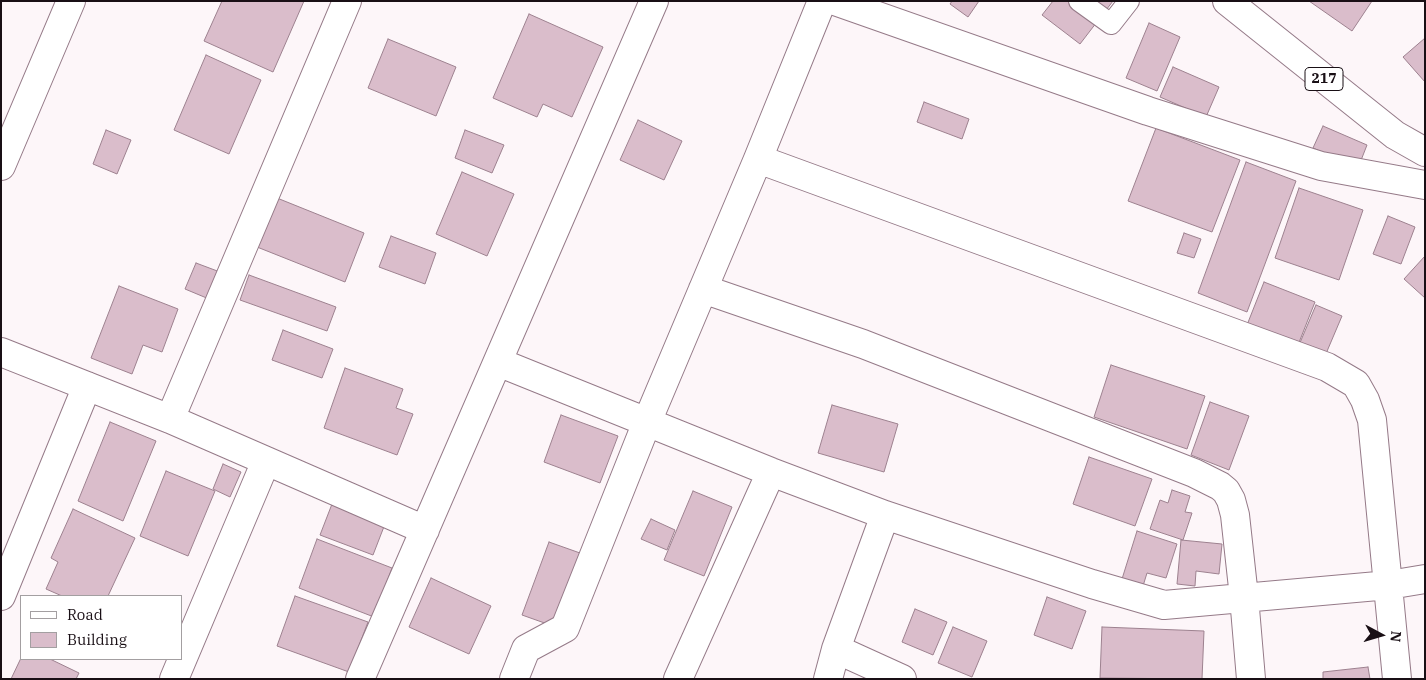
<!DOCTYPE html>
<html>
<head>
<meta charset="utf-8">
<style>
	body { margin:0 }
	#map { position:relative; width:1426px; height:680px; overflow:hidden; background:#fdf6f9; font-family:"IBM Plex Serif",serif }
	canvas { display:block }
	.frame { position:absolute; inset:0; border:2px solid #190f15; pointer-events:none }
	.legend { position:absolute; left:20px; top:595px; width:162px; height:65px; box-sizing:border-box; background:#fff; border:1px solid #a39fa1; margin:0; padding:6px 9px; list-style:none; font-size:15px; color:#190f15 }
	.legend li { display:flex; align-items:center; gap:10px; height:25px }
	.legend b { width:25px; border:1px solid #a39fa1 }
	.north { position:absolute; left:1356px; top:610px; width:50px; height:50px; -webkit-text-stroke:4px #fff; paint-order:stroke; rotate:96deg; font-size:14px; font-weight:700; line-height:20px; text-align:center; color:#190f15 }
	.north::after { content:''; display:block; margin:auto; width:18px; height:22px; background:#190f15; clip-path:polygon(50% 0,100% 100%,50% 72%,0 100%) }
</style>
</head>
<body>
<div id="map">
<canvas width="1426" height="680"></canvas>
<div class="frame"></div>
<ul class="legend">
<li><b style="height:6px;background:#fff"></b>Road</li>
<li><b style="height:14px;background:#dabdcb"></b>Building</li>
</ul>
<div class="north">N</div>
</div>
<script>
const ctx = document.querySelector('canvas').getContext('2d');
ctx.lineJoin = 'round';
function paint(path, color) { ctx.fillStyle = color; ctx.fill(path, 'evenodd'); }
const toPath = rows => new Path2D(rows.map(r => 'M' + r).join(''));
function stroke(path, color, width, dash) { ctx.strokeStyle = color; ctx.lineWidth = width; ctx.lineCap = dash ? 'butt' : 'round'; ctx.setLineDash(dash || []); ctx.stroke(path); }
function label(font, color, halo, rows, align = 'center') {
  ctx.font = font + ' "IBM Plex Serif",serif'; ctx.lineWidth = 4.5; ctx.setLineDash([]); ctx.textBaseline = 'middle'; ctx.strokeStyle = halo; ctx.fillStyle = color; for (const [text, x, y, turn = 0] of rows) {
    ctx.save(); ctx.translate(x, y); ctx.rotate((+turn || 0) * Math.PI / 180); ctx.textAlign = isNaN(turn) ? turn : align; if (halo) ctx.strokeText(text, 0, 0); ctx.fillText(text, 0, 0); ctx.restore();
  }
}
const building = toPath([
	[222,1,304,1,273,72,204,41,222,1],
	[952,1,979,1,968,17,950,4,952,1],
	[1053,1,1113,1,1080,44,1042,15,1053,1],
	[1309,1,1372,1,1352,31,1309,1],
	[529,14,603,47,572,117,543,104,537,117,493,98,529,14],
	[1149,23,1180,37,1157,91,1126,78,1149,23],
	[1425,38,1425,82,1403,57,1425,38],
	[388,39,456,67,436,116,368,88,388,39],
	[206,55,261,80,229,154,174,130,206,55],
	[1173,67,1219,87,1206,117,1160,97,1173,67],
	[924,102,969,119,962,139,917,122,924,102],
	[638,120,682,141,664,180,620,160,638,120],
	[1323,126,1367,145,1358,168,1313,148,1323,126],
	[1156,128,1240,160,1212,232,1128,201,1156,128],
	[106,130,131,140,117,174,93,164,106,130],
	[465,130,504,145,492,173,455,158,465,130],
	[1246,162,1296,181,1247,312,1198,293,1246,162],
	[462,172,514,194,487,256,436,234,462,172],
	[1299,188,1363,210,1339,280,1275,258,1299,188],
	[272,196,364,233,345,282,252,245,272,196],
	[1388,216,1415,227,1401,264,1373,254,1388,216],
	[1184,233,1201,239,1194,258,1177,253,1184,233],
	[391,236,436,253,425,284,379,267,391,236],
	[1425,256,1425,298,1404,279,1425,256],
	[196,263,220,272,209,299,185,289,196,263],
	[249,275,336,307,327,331,240,300,249,275],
	[1264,282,1315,302,1296,350,1245,330,1264,282],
	[119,286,178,309,162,352,143,345,132,374,91,358,119,286],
	[1316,305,1342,316,1325,356,1299,345,1316,305],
	[283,330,333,349,322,378,272,360,283,330],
	[1111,365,1205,396,1187,449,1094,417,1111,365],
	[345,368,403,389,396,408,413,414,397,455,324,428,345,368],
	[1210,402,1249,416,1229,470,1191,455,1210,402],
	[832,405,898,424,884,472,818,453,832,405],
	[561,415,618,436,600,483,544,462,561,415],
	[110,422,156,441,123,521,78,501,110,422],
	[1089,457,1152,479,1135,526,1073,504,1089,457],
	[223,464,241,472,230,497,213,489,223,464],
	[166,471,215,491,188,556,140,536,166,471],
	[1172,490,1190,496,1185,512,1192,513,1183,540,1150,529,1160,500,1168,503,1172,490],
	[693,491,732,507,704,576,664,560,693,491],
	[332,504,385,524,373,555,320,535,332,504],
	[73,509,135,538,108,596,62,596,46,589,58,562,51,558,73,509],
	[651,519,675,530,667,550,641,539,651,519],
	[1137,531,1177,544,1166,578,1147,573,1143,586,1122,579,1137,531],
	[317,539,392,568,374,617,299,588,317,539],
	[1181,540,1222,544,1219,574,1196,571,1195,586,1177,584,1181,540],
	[549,542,580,553,553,626,522,615,549,542],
	[431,578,491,606,469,654,409,627,431,578],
	[295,596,368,622,349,672,277,646,295,596],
	[1047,597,1086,611,1072,649,1034,635,1047,597],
	[915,609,947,622,933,655,902,642,915,609],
	[953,627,987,641,972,677,938,663,953,627],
	[1102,627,1204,631,1202,679,1100,678,1102,627],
	[21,658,50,659,79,673,76,679,11,679,21,658],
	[1368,667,1370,679,1323,679,1323,672,1368,667]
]);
paint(building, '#dabdcb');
stroke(building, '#9d818f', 1);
const lane = toPath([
	[1079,1,1111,24,1129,1]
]);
const street = toPath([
	[835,1,1148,111,1321,166,1425,185],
	[758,159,1327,367,1356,384,1365,400,1372,420,1397,679],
	[1,166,71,1],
	[703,289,863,344,1194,473,1220,486,1226,491,1231,500,1235,515,1244,597,1251,679],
	[1,352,170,419,425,530],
	[498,362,771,472,885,515,1092,584,1164,605,1389,585,1425,579],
	[170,419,347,1],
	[1,596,87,386],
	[836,649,902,679],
	[174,679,266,461],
	[360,679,654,1],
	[514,679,526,649,565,628,647,422,758,159,822,1],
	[678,679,771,472],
	[828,679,836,649,885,515]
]);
const primary = toPath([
	[1227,1,1395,135,1425,152]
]);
stroke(lane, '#957a88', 22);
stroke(street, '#957a88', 30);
stroke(primary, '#957a88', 30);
stroke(lane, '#fff', 20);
stroke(street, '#fff', 28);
stroke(primary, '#fff', 28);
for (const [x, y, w] of [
	[1324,79,38]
]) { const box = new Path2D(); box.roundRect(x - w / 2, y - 11.5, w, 23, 4); ctx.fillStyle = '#fff'; ctx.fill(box); stroke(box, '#190f15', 1); }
label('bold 14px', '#190f15', null, [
	["217",1324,79]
]);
</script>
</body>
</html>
